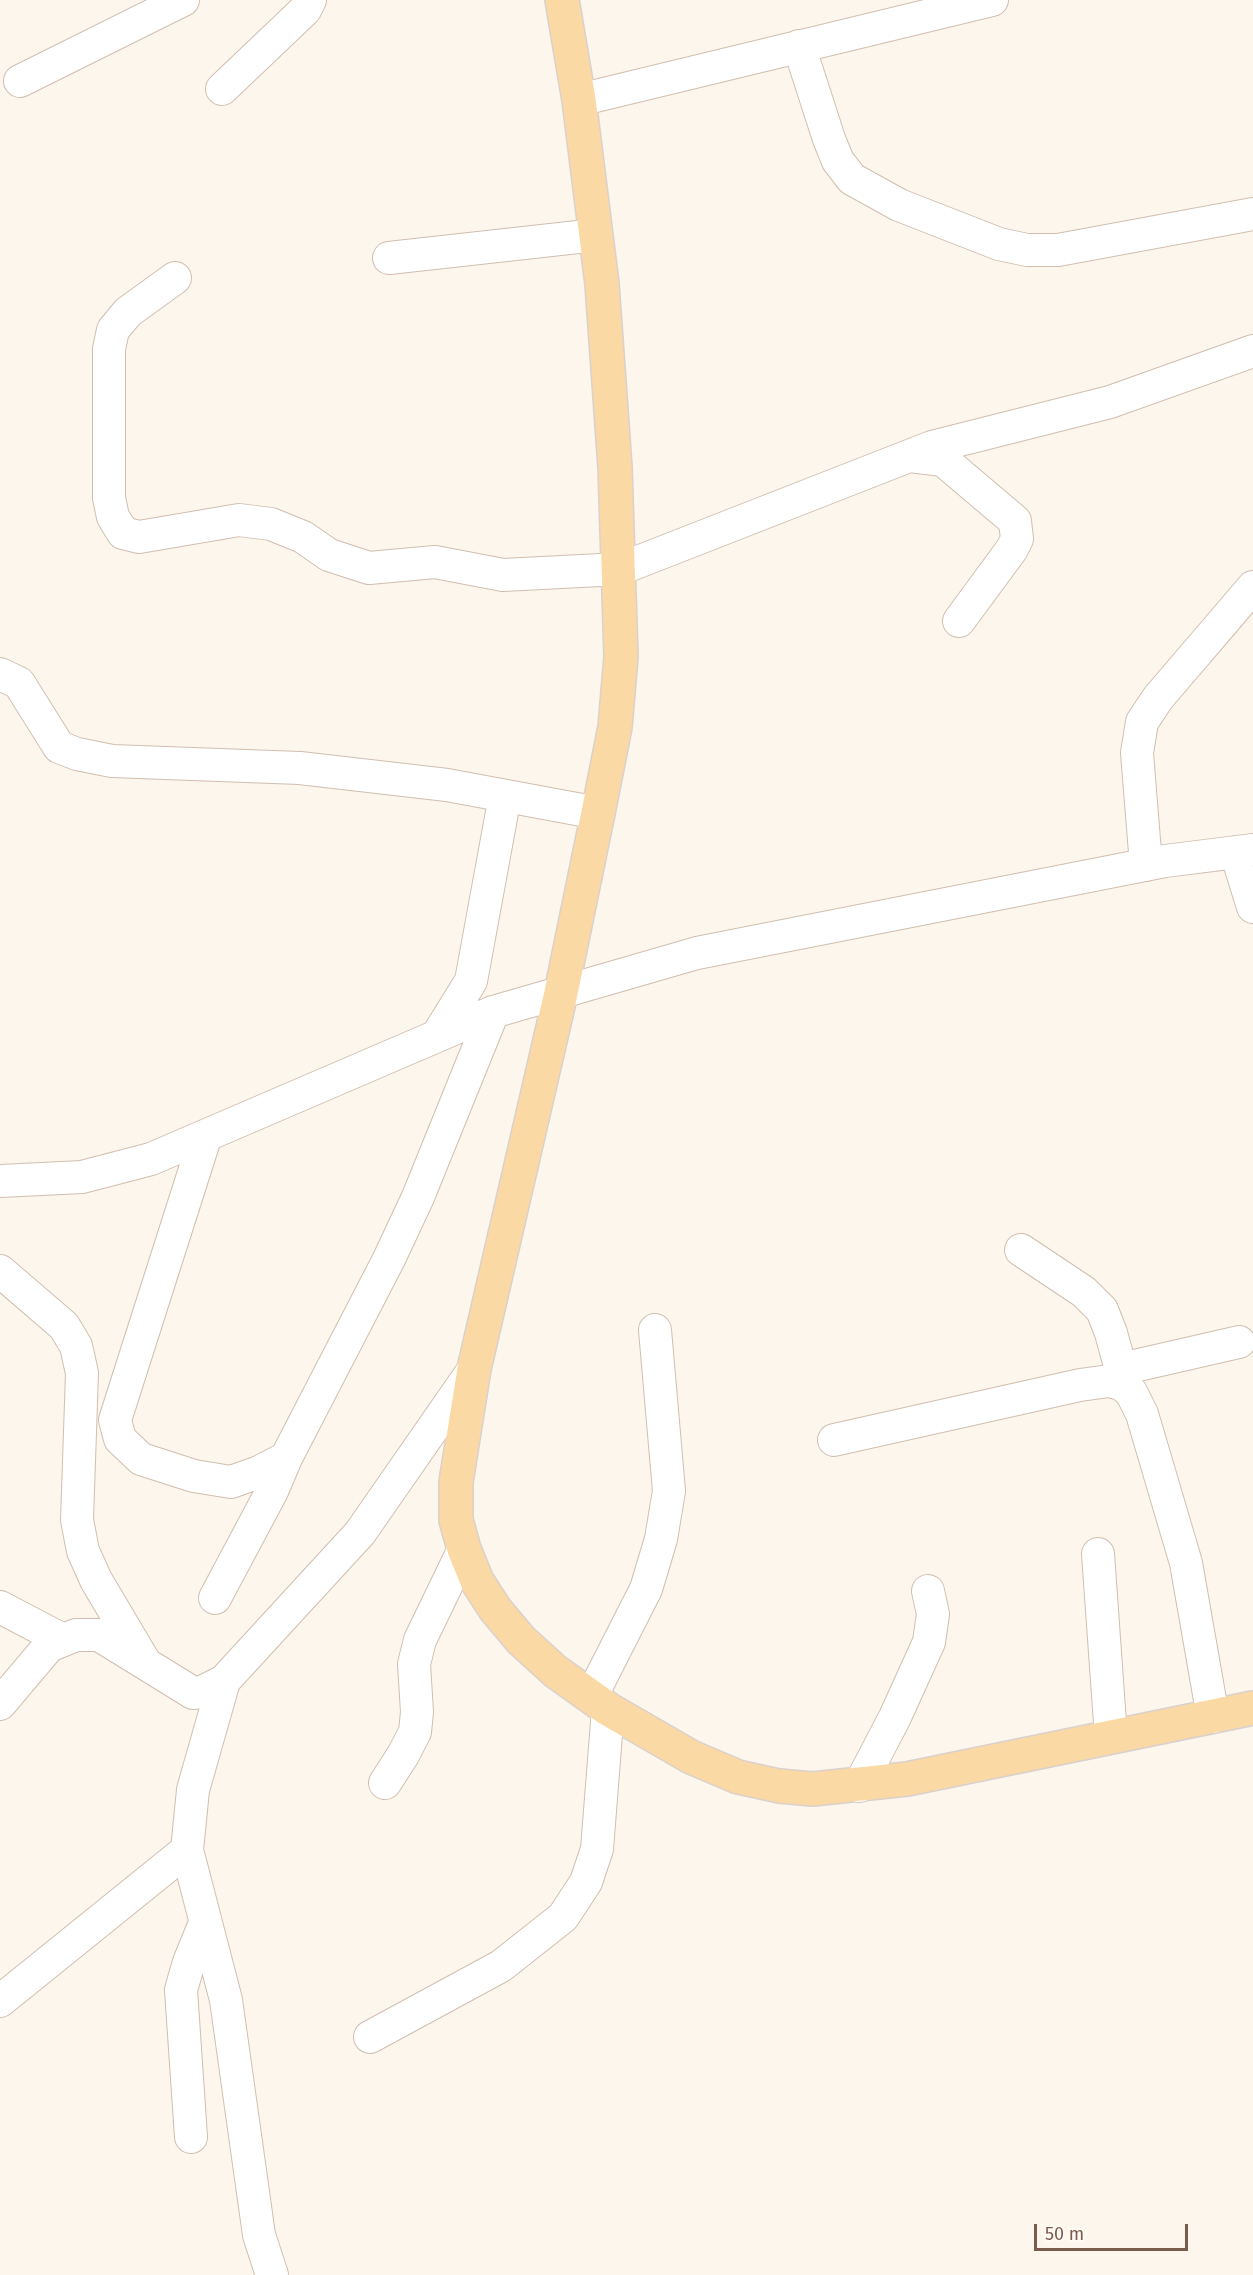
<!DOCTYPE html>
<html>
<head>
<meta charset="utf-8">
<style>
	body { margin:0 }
	#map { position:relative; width:1253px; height:2275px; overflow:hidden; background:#fdf6ec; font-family:"Fira Sans",sans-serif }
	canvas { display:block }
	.scale { position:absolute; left:1034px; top:2224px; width:154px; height:27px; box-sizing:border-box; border:3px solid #7a5c4d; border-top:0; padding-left:8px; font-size:18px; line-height:21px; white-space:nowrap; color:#7a5c4d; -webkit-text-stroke:4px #fffaf3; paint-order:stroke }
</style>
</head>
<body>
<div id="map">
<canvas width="1253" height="2275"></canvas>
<div class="scale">50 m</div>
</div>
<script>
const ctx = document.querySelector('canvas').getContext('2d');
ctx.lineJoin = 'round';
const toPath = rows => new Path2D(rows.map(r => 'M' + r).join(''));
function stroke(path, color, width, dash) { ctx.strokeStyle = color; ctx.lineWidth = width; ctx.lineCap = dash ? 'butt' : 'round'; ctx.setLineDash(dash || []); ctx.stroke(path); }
const minor = toPath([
	[799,46,829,139,838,161,852,179,899,205,999,244,1027,250,1058,250,1253,214],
	[20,81,183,0],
	[222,89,305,10,310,0],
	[579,100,992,0],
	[389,258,596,235],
	[175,278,128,312,113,330,109,349,109,498,113,517,123,533,139,537,239,520,271,524,303,537,329,555,369,568,435,562,503,575,620,569,932,447,1110,402,1253,351],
	[910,456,943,460,1015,521,1017,539,1012,549,959,621],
	[0,674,19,683,59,747,77,754,112,761,300,768,447,785,598,813],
	[1236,852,1253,907],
	[1146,865,1137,753,1142,722,1158,698,1253,587],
	[437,1036,471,981,505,796],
	[205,1138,115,1420,120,1439,141,1459,194,1476,231,1482,259,1472,286,1458,389,1259,418,1197,493,1012],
	[0,1181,82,1177,151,1159,493,1012,697,953,1165,861,1253,850],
	[1021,1250,1084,1292,1102,1310,1111,1333,1126,1388],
	[0,1271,64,1326,76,1346,82,1373,77,1520,83,1551,96,1580,144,1661],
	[1121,1369,1239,1342],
	[834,1440,1080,1385,1109,1381,1121,1384,1131,1392,1142,1414,1186,1563,1213,1717],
	[1098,1554,1111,1737],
	[215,1598,272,1491,286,1458],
	[0,1607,63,1640],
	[224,1681,193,1790,187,1850,226,2000,259,2235,272,2275],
	[591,1697,646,1589,661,1539,669,1491,655,1330],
	[0,1704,49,1646,76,1635,99,1635,193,1693,202,1692,224,1681,360,1533,474,1369],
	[385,1783,403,1755,415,1732,417,1712,414,1664,420,1640,464,1549],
	[859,1786,895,1717,929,1642,933,1614,928,1591],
	[0,2001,187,1850],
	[370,2037,501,1966,563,1917,586,1882,597,1849,608,1709],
	[191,2137,181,1990,189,1962,205,1923]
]);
const major = toPath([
	[562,0,579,100,602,284,615,467,621,657,615,727,598,813,561,993,474,1369,456,1482,456,1520,464,1549,477,1581,495,1609,521,1640,555,1671,608,1709,691,1757,738,1777,779,1786,813,1789,907,1779,1253,1708]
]);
stroke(minor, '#d1beb0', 34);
stroke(major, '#dad1cd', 36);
stroke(minor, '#fff', 32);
stroke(major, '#fbd9a5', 33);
</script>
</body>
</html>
